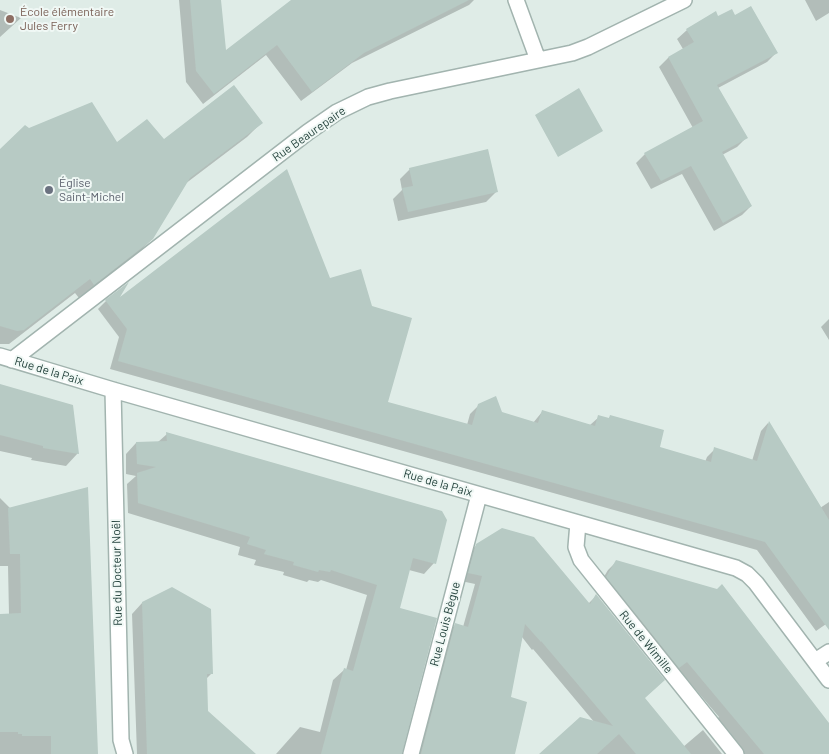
<!DOCTYPE html>
<html>
<head>
<meta charset="utf-8">
<style>
	body { margin:0 }
	canvas { display:block; background:#dfece7 }
</style>
</head>
<body>
<canvas width="829" height="754"></canvas>
<script>
const ctx = document.querySelector('canvas').getContext('2d');
ctx.lineJoin = 'round';
function paint(path, color) { ctx.fillStyle = color; ctx.fill(path, 'evenodd'); }
const toPath = rows => new Path2D(rows.map(r => 'M' + r).join(''));
function stroke(path, color, width, dash) { ctx.strokeStyle = color; ctx.lineWidth = width; ctx.lineCap = dash ? 'butt' : 'round'; ctx.setLineDash(dash || []); ctx.stroke(path); }
function label(font, color, halo, rows, align = 'center') {
  ctx.font = font + ' Barlow,sans-serif'; ctx.lineWidth = 4; ctx.setLineDash([]); ctx.textBaseline = 'middle'; ctx.strokeStyle = halo; ctx.fillStyle = color; for (const [text, x, y, turn = 0] of rows) {
    ctx.save(); ctx.translate(x, y); ctx.rotate((+turn || 0) * Math.PI / 180); ctx.textAlign = isNaN(turn) ? turn : align; if (halo) ctx.strokeText(text, 0, 0); ctx.fillText(text, 0, 0); ctx.restore();
  }
}
paint(toPath([
	[179,0,220,0,225,53,293,0,474,0,469,5,352,63,301,101,266,55,203,104,186,82],
	[805,0,829,0,829,13,816,21],
	[0,10,21,18,0,37],
	[715,13,718,18,734,17,776,53,767,62,718,88,746,138,737,147,722,155,751,206,742,215,714,231,682,174,651,189,636,163,645,154,693,128,659,67,668,58,683,49,677,39,687,30],
	[261,123,247,137,185,184,152,239,138,253,79,298,75,293,9,344,0,344,0,151,29,129,117,144,164,141],
	[410,169,496,192,486,202,398,221,393,199,402,190,400,179],
	[330,280,387,403,467,425,470,414,479,405,533,423,542,412,590,425,599,417,608,419,610,417,658,448,705,462,707,457,715,449,752,461,761,431,768,423,820,508,829,502,829,622,816,631,757,550,110,369,119,337,98,309,106,301,116,301],
	[829,319,829,340,821,327],
	[0,385,78,453,66,466,31,460,32,458,0,451],
	[167,434,434,563,424,574,409,570,398,609,401,754,276,754,300,727,320,732,333,680,344,670,346,670,367,595,321,580,318,582,309,580,307,582,283,575,284,572,254,565,256,560,238,555,240,547,128,513,127,484,136,476,126,474,126,454,136,443,158,442],
	[0,498,10,508,97,754,0,754,0,615,9,615,8,566,0,566],
	[477,545,588,604,596,596,644,698,683,747,703,730,722,754,562,754,595,723,533,649,532,650,522,637,510,698,513,754,415,754,447,633,455,625,463,627,475,584,461,581,468,553],
	[617,561,829,725,829,754,732,754,710,725,719,717,678,669,671,675,599,585,608,570],
	[142,603,212,673,206,679,207,711,254,754,137,754,132,614]
]), '#0003');
paint(toPath([
	[190,0,221,0,226,50,291,0,469,0,364,53,312,92,277,45,214,94,196,71],
	[751,6,778,53,717,85,748,138,722,152,752,206,723,223,691,166,661,181,644,153,703,121,668,57,694,42,686,29,716,11,718,16,732,9,735,15],
	[234,85,263,123,190,178,153,239,94,285,90,279,24,330,17,331,0,326,0,149,25,125,29,128,92,102,117,142,147,119,164,139],
	[579,88,603,131,558,157,535,115],
	[488,149,498,192,408,212,402,188,413,186,409,168],
	[287,169,330,278,361,269,372,306,412,318,388,402,472,425,478,404,496,396,502,412,538,423,542,410,595,426,598,415,609,418,610,415,664,430,660,447,711,462,714,447,757,461,769,421,829,520,829,630,765,542,118,361,127,329,105,300,129,282,120,297],
	[0,384,73,405,79,454,43,448,43,446,0,435],
	[166,432,442,511,447,520,436,564,413,558,400,608,437,618,402,754,321,754,344,668,353,671,377,585,331,570,330,572,319,570,318,572,293,565,294,562,264,554,266,550,247,544,250,537,138,503,137,473,156,467,137,464,136,442,167,441],
	[88,487,98,754,51,754,51,736,22,736,22,734,18,734,18,732,0,732,0,614,21,613,20,554,10,554,8,508],
	[502,528,534,537,590,604,596,594,665,680,645,698,691,754,636,754,619,734,597,754,539,754,580,717,613,726,541,641,541,642,525,624,511,697,527,702,515,754,421,754,455,623,468,627,482,576,468,573,476,544],
	[616,560,717,589,722,584,829,723,829,754,764,754,687,662,679,668,606,577],
	[172,587,211,609,213,674,207,674,208,711,256,754,147,754,142,602]
]), '#b7cac4');
const minor = toPath([
	[516,0,538,60],
	[0,356,113,390,736,568,747,574,756,583,829,680],
	[12,360,308,132,337,112,368,97,390,91,572,53,588,47,684,0],
	[113,390,121,740,125,754],
	[578,523,576,547,581,560,736,754],
	[815,661,829,652],
	[411,754,479,495]
]);
stroke(minor, '#a2b4af', 18);
stroke(minor, '#fff', 15);
for (const [x, y, r, color] of [
	[10,19,5,"#8d6e63"],
	[49,190,5,"#6b7280"]
]) { const dot = new Path2D(); dot.arc(x, y, r, 0, 2 * Math.PI); ctx.fillStyle = color; ctx.fill(dot); stroke(dot, '#f0f8f5', 2); }
label('12px', '#785e54', '#f0f8f5', [
	["École élémentaire",20,12],
	["Jules Ferry",20,26]
], 'left');
label('12px', '#1f3e38', '#f0f8f5', [
	["Rue Beaurepaire",309,134,-35],
	["Rue de la Paix",49,371,17],
	["Rue de la Paix",438,483,16],
	["Rue du Docteur Noël",117,573,-91],
	["Rue Louis Bègue",445,624,-75],
	["Rue de Wimille",646,642,51]
]);
label('12px', '#5b616d', '#f0f8f5', [
	["Église",59,183],
	["Saint-Michel",59,197]
], 'left');
</script>
</body>
</html>
